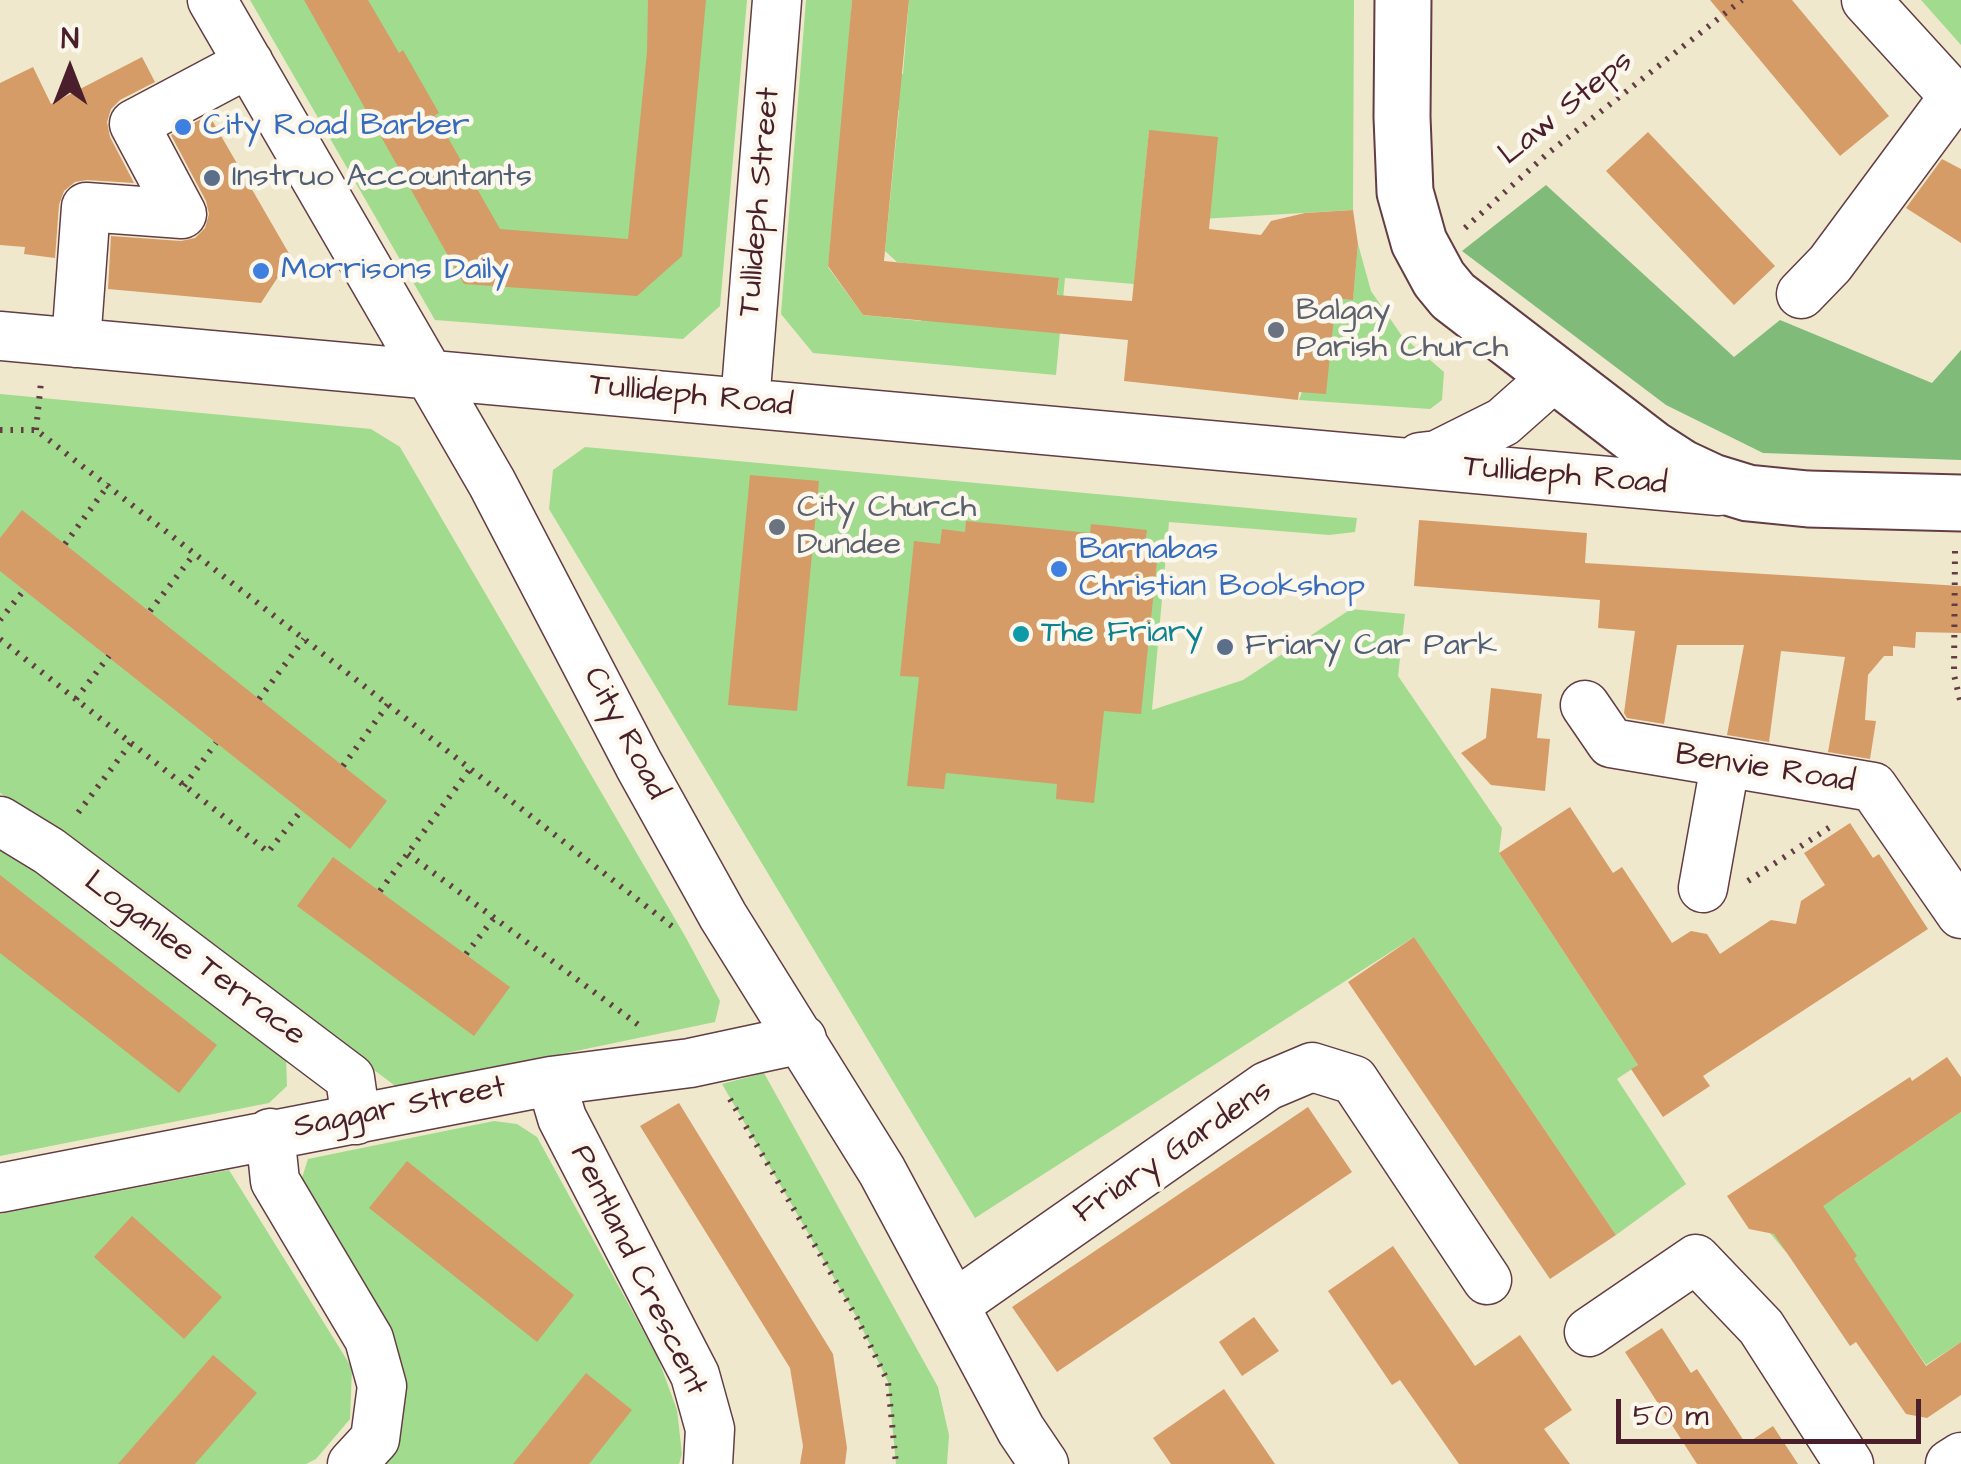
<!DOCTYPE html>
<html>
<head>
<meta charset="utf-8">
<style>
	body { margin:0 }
	#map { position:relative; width:1961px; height:1464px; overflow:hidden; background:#efe8cd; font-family:"Architects Daughter",sans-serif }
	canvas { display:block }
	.north { position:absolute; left:20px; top:20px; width:100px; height:100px; -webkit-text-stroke:8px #fbf7ec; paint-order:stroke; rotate:0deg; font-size:28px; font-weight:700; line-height:40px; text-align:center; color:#4a1f2b }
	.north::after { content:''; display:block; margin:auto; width:35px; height:45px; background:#4a1f2b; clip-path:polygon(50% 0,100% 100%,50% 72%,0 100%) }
	.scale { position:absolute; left:1616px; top:1399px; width:305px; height:45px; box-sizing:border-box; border:5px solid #4a1f2b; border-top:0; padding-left:12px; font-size:30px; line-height:35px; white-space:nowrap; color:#4a1f2b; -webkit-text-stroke:8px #fbf7ec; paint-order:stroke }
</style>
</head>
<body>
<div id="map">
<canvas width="1961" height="1464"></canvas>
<div class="north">N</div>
<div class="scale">50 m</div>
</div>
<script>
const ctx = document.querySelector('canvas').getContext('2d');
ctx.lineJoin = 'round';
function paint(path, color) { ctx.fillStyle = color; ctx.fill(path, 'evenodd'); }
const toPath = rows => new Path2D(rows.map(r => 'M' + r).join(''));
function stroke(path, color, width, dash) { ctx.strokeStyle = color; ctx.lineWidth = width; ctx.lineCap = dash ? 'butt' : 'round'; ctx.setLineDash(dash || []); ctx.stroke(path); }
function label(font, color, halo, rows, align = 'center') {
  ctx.font = font + ' "Architects Daughter",sans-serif'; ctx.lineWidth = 9; ctx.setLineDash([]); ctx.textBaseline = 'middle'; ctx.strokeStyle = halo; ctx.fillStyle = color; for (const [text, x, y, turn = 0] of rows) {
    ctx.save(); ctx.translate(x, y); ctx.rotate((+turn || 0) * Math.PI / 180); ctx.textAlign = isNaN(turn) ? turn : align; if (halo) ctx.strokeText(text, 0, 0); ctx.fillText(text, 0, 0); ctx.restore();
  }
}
paint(toPath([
	[250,0,747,0,720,306,683,339,435,320],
	[806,0,852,0,847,70,903,74,909,0,1354,0,1353,210,1201,219,1217,138,1149,131,1134,284,1065,278,1056,375,813,353,781,314],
	[844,105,899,110,885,251,897,262,927,266,921,321,863,315,828,267],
	[1059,278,1054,330,951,321],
	[1921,0,1961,0,1961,45],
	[1358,244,1371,291,1402,336,1444,372,1442,400,1430,409,1299,400,1336,298,1353,299],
	[0,394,371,429,400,447,685,936,720,1001,715,1022,398,1088,62,835,0,793],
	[585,447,1357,518,1355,532,1329,535,1169,522,1152,710,1243,680,1351,609,1405,614,1398,676,1502,828,1499,853,1638,1065,1617,1079,1686,1184,1616,1235,1414,937,975,1218,549,509,553,470],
	[0,845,39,868,286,1056,287,1086,269,1103,0,1156],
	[764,1073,938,1387,949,1435,947,1464,896,1464,888,1382,857,1318,722,1084],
	[1961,1112,1961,1342,1926,1365,1853,1259,1857,1256,1786,1252,1770,1233,1826,1196,1835,1198],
	[494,1121,517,1124,537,1137,658,1358,677,1410,682,1454,679,1464,375,1464,388,1439,298,1190,308,1159],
	[229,1170,352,1368,350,1419,316,1459,306,1464,0,1464,0,1214]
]), '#a1db8e');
paint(toPath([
	[1546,185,1734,357,1780,320,1932,383,1961,350,1961,460,1763,453,1666,405,1462,251]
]), '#80bb79');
paint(toPath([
	[304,0,368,0,399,53,403,50,439,113,435,115,500,229,628,239,647,52,648,0,706,0,682,256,637,296,464,284],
	[852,0,909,0,884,261,1059,278,1057,295,1132,301,1149,130,1218,137,1209,229,1261,235,1271,221,1305,213,1353,210,1358,244,1353,300,1336,298,1326,394,1299,392,1298,400,1124,381,1128,340,863,315,828,266],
	[1710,0,1792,0,1889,116,1840,156],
	[142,57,155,82,120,100,111,109,107,122,110,137,134,183,87,180,75,182,64,191,59,205,55,258,24,254,25,247,0,245,0,83,33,67,51,104],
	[209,115,291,257,261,303,108,289,111,236,181,241,195,238,205,228,209,214,206,201,171,135],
	[1648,132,1775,266,1734,305,1606,171],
	[1942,159,1961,169,1961,243,1906,208],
	[750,475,819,481,797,711,728,705],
	[22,510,387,801,350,849,0,571,0,538],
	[1419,520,1587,533,1585,563,1961,586,1961,633,1916,632,1915,648,1893,646,1893,656,1884,656,1868,675,1865,720,1876,721,1870,759,1828,752,1845,657,1781,651,1769,742,1727,735,1744,645,1677,645,1664,724,1627,718,1624,713,1635,631,1598,628,1600,600,1414,586],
	[966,521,1090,533,1091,524,1147,530,1144,551,1158,552,1141,714,1104,711,1094,803,1056,799,1057,784,946,773,944,789,907,786,919,677,900,676,914,541,940,544,942,529,965,532],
	[1491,688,1542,694,1537,738,1550,739,1545,791,1491,785,1461,753,1486,738],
	[1570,807,1613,873,1622,867,1672,943,1691,931,1707,934,1720,954,1771,920,1796,924,1801,901,1825,885,1804,853,1850,823,1873,858,1879,854,1928,929,1703,1076,1710,1086,1663,1117,1631,1069,1638,1065,1499,853],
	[333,857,510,987,474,1036,297,906],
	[0,875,217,1045,179,1093,0,953],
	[1414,937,1616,1235,1550,1279,1348,982],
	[1947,1057,1961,1077,1961,1112,1823,1206,1857,1256,1854,1259,1926,1366,1961,1342,1961,1395,1927,1418,1906,1414,1856,1342,1850,1346,1774,1234,1749,1229,1727,1196,1910,1077,1912,1081],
	[679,1103,833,1354,847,1448,845,1464,800,1464,803,1446,790,1368,640,1126],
	[1308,1107,1352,1172,1057,1372,1012,1307],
	[407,1161,574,1295,537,1342,369,1208],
	[132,1216,222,1297,184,1339,94,1257],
	[1393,1246,1475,1366,1520,1335,1572,1410,1544,1429,1570,1464,1459,1464,1400,1380,1392,1385,1328,1291],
	[1254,1317,1279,1351,1242,1376,1219,1342],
	[1662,1328,1691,1373,1697,1369,1746,1444,1773,1426,1798,1464,1697,1464,1625,1352],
	[213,1355,257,1393,195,1464,118,1464],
	[586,1373,632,1410,589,1464,513,1464],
	[1224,1389,1275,1464,1171,1464,1153,1438]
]), '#d69c67');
const minor = toPath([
	[212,0,492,483,639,765,723,916,882,1171,1021,1430,1044,1464],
	[1866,0,1961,104],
	[1801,294,1830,264,1953,98],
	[0,336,1719,491],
	[76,343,86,207,182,214,134,124,249,63],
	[745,403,777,0],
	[1420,457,1437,455,1503,422,1556,375],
	[1585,705,1611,743,1873,787,1961,914],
	[0,821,49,851,350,1078,356,1120],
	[1703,888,1725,765],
	[551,1081,562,1118,695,1375,710,1429,708,1464],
	[270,1133,275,1181,369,1339,382,1386,375,1439,352,1464],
	[0,1188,551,1081,690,1063,802,1039],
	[954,1305,1267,1086,1312,1067,1354,1080,1487,1280],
	[1589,1332,1696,1259,1761,1327,1849,1464],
	[1950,1464,1961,1457]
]);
const major = toPath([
	[1403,0,1402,117,1405,192,1419,242,1439,279,1453,296,1651,448,1682,468,1712,482,1748,493,1808,499,1961,503]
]);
stroke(minor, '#633d43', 51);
stroke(major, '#633d43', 59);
stroke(toPath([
	[1465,228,1547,154,1742,0],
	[0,430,36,430,678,931],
	[36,430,41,382],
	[65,544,109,484],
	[1955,551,1954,675,1961,704],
	[150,611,195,553],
	[0,620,24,590],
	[0,639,131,743,74,818],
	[76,699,109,656],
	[259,699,304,639],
	[131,743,268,852,301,811],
	[343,766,389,703],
	[184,786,216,743],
	[408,854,640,1026],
	[1748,881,1833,825],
	[380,891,470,769],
	[466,954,494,918],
	[730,1099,857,1318,888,1382,896,1464]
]), '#633d43', 6, [2.5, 8]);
stroke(minor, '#fff', 48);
stroke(major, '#fff', 55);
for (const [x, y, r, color] of [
	[183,127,10,"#3f7fe0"],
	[212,178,10,"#5c6f8a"],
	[261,271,10,"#3f7fe0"],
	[1276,330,10,"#6b7280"],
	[777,527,10,"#6b7280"],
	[1059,569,10,"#3f7fe0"],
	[1021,634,10,"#0f9aa8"],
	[1225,647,10,"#5c6f8a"]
]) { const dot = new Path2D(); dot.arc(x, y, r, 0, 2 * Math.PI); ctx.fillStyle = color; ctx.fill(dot); stroke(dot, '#fbf7ec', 4); }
label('32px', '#4a1f2b', '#fbf7ec', [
	["Law Steps",1567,109,-39],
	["Tullideph Street",761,202,-85],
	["Tullideph Road",691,397,6],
	["Tullideph Road",1565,477,5],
	["City Road",624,734,62],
	["Benvie Road",1765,770,9],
	["Loganlee Terrace",194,960,37],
	["Saggar Street",400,1109,-11],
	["Friary Gardens",1174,1153,-34],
	["Pentland Crescent",637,1271,64]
]);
label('32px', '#366cbe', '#fbf7ec', [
	["City Road Barber",203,127],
	["Morrisons Daily",281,271],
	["Barnabas",1079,551],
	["Christian Bookshop",1079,588]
], 'left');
label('32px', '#4e5e75', '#fbf7ec', [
	["Instruo Accountants",232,178],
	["Friary Car Park",1245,647]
], 'left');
label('32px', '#5b616d', '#fbf7ec', [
	["Balgay",1296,312],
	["Parish Church",1296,349],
	["City Church",797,509],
	["Dundee",797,546]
], 'left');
label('32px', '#0d838f', '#fbf7ec', [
	["The Friary",1041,634]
], 'left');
</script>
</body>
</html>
